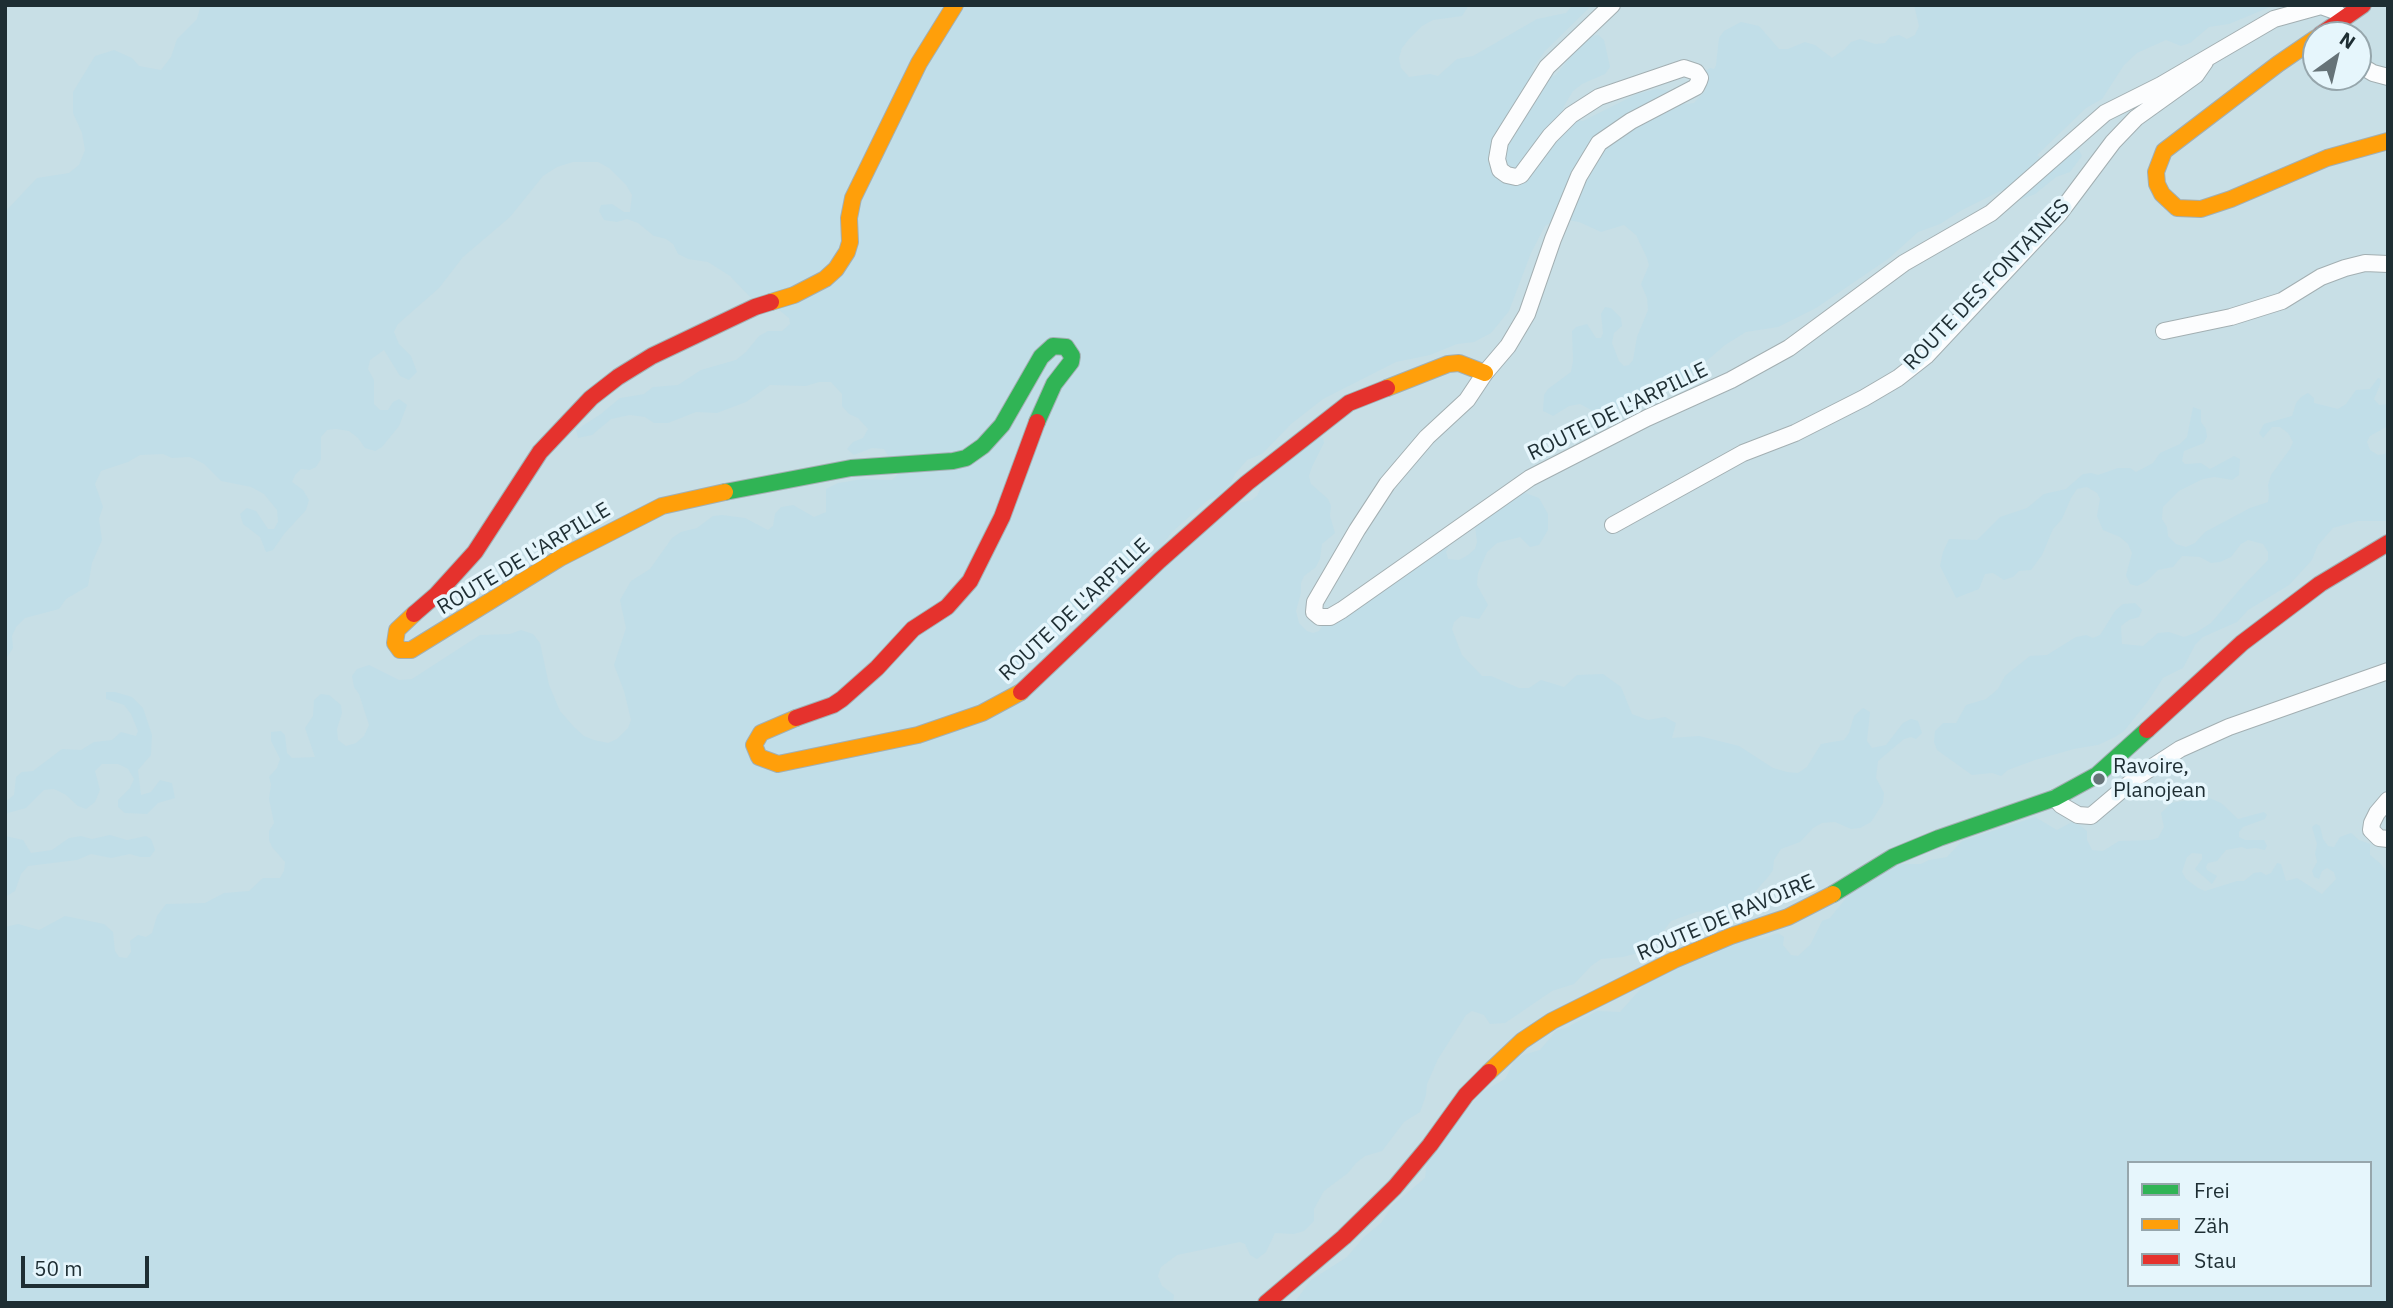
<!DOCTYPE html>
<html>
<head>
<meta charset="utf-8">
<style>
	body { margin:0 }
	#map { position:relative; width:2393px; height:1308px; overflow:hidden; background:#ebf4f7; font-family:"IBM Plex Sans",sans-serif }
	canvas { display:block }
	.frame { position:absolute; inset:0; border:7px solid #1e2e33; pointer-events:none }
	.legend { position:absolute; left:2127px; top:1161px; width:245px; height:126px; box-sizing:border-box; background:#e6f6fc; border:2px solid #96a6ac; margin:0; padding:9px 12px; list-style:none; font-size:21px; color:#1e2e33 }
	.legend li { display:flex; align-items:center; gap:14px; height:35px }
	.legend b { width:35px; border:2px solid #96a6ac }
	.north { position:absolute; left:2302px; top:21px; width:70px; height:70px; box-sizing:border-box; background:#e6f6fc; border:2px solid #96a6ac; border-radius:50%; rotate:34deg; font-size:19px; font-weight:700; line-height:28px; text-align:center; color:#1e2e33 }
	.north::after { content:''; display:block; margin:auto; width:24px; height:32px; background:#667378; clip-path:polygon(50% 0,100% 100%,50% 72%,0 100%) }
	.scale { position:absolute; left:21px; top:1256px; width:128px; height:32px; box-sizing:border-box; border:4px solid #1e2e33; border-top:0; padding-left:9px; font-size:21px; line-height:24px; white-space:nowrap; color:#1e2e33; -webkit-text-stroke:5px #e6f6fc; paint-order:stroke }
</style>
</head>
<body>
<div id="map">
<canvas width="2393" height="1308"></canvas>
<div class="frame"></div>
<ul class="legend">
<li><b style="height:9px;background:#30b455"></b>Frei</li>
<li><b style="height:9px;background:#ff9f0a"></b>Zäh</li>
<li><b style="height:9px;background:#e5322d"></b>Stau</li>
</ul>
<div class="north">N</div>
<div class="scale">50 m</div>
</div>
<script>
const ctx = document.querySelector('canvas').getContext('2d');
ctx.lineJoin = 'round';
function paint(path, color) { ctx.fillStyle = color; ctx.fill(path, 'evenodd'); }
const toPath = rows => new Path2D(rows.map(r => 'M' + r).join(''));
function stroke(path, color, width, dash) { ctx.strokeStyle = color; ctx.lineWidth = width; ctx.lineCap = dash ? 'butt' : 'round'; ctx.setLineDash(dash || []); ctx.stroke(path); }
function label(font, color, halo, rows, align = 'center') {
  ctx.font = font + ' "IBM Plex Sans",sans-serif'; ctx.lineWidth = 7; ctx.setLineDash([]); ctx.textBaseline = 'middle'; ctx.strokeStyle = halo; ctx.fillStyle = color; for (const [text, x, y, turn = 0] of rows) {
    ctx.save(); ctx.translate(x, y); ctx.rotate((+turn || 0) * Math.PI / 180); ctx.textAlign = isNaN(turn) ? turn : align; if (halo) ctx.strokeText(text, 0, 0); ctx.fillText(text, 0, 0); ctx.restore();
  }
}
paint(toPath([
	[5,5,2388,5,2388,1303,5,1303],
	[2316,35,2358,35,2358,77,2316,77],
	[2129,1163,2370,1163,2370,1285,2129,1285]
]), '#c8dfe6');
paint(toPath([
	[201,5,1469,5,1462,16,1433,20,1422,26,1409,39,1402,48,1399,58,1401,68,1409,77,1430,74,1438,76,1457,59,1473,56,1537,19,1566,13,1573,5,1592,5,1545,51,1533,68,1534,75,1538,80,1556,75,1579,46,1591,36,1598,35,1604,40,1610,67,1605,74,1582,84,1573,91,1564,106,1562,114,1564,117,1583,121,1637,94,1657,89,1671,91,1686,104,1694,103,1705,91,1705,71,1710,68,1714,69,1716,65,1719,38,1724,31,1741,22,1759,26,1779,49,1788,49,1805,42,1815,45,1832,58,1845,49,1851,42,1860,39,1875,44,1885,43,1890,37,1899,35,1907,39,1915,35,1919,26,1914,5,2275,5,2229,24,2209,27,2190,43,2181,46,2166,40,2137,53,2124,65,2102,99,2086,108,2037,155,2048,165,2073,148,2079,150,2082,156,2070,172,2056,177,2035,194,2014,202,2002,190,1962,210,1940,224,1918,232,1888,259,1816,308,1778,327,1746,332,1725,345,1704,363,1661,394,1627,400,1609,412,1599,414,1580,404,1569,406,1553,416,1543,411,1544,395,1548,389,1571,372,1573,361,1572,331,1576,327,1587,324,1596,338,1601,338,1603,333,1601,314,1605,307,1611,308,1621,318,1622,326,1614,333,1612,343,1619,361,1624,366,1629,365,1633,360,1637,337,1648,310,1647,298,1641,284,1649,265,1647,258,1636,235,1624,225,1601,232,1579,222,1558,218,1545,226,1531,253,1509,311,1491,333,1474,342,1457,344,1430,355,1396,362,1323,399,1291,424,1262,454,1247,460,1235,474,1231,483,1217,497,1208,500,1172,532,1163,544,1234,504,1252,500,1257,496,1264,480,1317,436,1323,438,1324,443,1312,467,1309,476,1311,484,1328,499,1331,506,1330,516,1335,533,1322,544,1320,559,1316,567,1304,576,1301,583,1301,593,1296,611,1299,623,1307,631,1313,633,1319,631,1323,625,1445,541,1449,546,1446,552,1448,559,1459,560,1468,555,1475,549,1477,542,1475,526,1520,491,1539,498,1548,514,1548,530,1539,545,1530,547,1520,537,1497,543,1487,552,1478,573,1477,585,1488,605,1479,619,1461,616,1454,622,1452,629,1462,655,1482,676,1491,676,1519,688,1529,688,1541,680,1564,687,1577,675,1603,674,1621,687,1632,714,1648,720,1665,717,1676,723,1672,738,1699,736,1739,746,1773,768,1787,772,1798,773,1807,767,1821,744,1844,740,1849,733,1854,716,1863,708,1870,712,1867,741,1872,748,1886,745,1903,723,1911,719,1918,721,1922,733,1916,739,1911,737,1904,739,1878,761,1876,778,1884,793,1883,803,1871,822,1860,828,1851,829,1835,822,1822,823,1813,828,1800,842,1781,849,1774,860,1773,870,1768,877,1745,903,1735,909,1696,912,1671,921,1649,950,1623,957,1601,959,1591,966,1574,984,1552,991,1505,1023,1490,1024,1484,1015,1472,1011,1466,1015,1438,1059,1427,1084,1426,1095,1420,1112,1404,1122,1382,1151,1365,1156,1356,1163,1348,1173,1324,1191,1314,1209,1314,1221,1304,1231,1294,1234,1275,1233,1266,1252,1257,1259,1250,1255,1245,1244,1240,1242,1177,1255,1161,1267,1158,1276,1162,1286,1174,1295,1173,1303,5,1303,5,927,18,924,39,930,65,916,104,924,113,932,115,951,119,957,127,958,131,952,130,941,138,935,146,937,152,933,157,916,166,904,205,903,224,893,249,891,263,878,280,878,284,871,285,862,272,847,269,840,269,831,274,823,269,799,271,785,269,777,277,768,280,759,271,741,271,732,281,731,285,735,287,753,292,758,315,757,305,728,313,716,314,700,321,694,329,695,341,705,342,713,337,729,338,740,346,746,356,743,364,736,369,725,359,694,354,687,352,676,357,669,369,665,399,680,412,679,480,635,510,634,521,630,533,634,540,643,549,685,560,711,574,727,584,736,594,740,608,743,617,739,628,728,631,720,624,691,614,665,626,628,620,600,631,581,650,569,672,538,681,532,697,528,713,516,722,515,745,518,768,530,773,526,775,514,781,507,793,505,814,517,826,512,826,489,838,483,863,479,892,480,899,473,884,449,872,448,854,455,847,449,853,442,863,438,868,429,858,418,849,414,842,406,842,394,831,382,819,382,806,386,770,385,746,402,717,413,696,412,668,423,654,423,645,417,630,415,611,419,592,435,578,438,576,430,601,414,620,398,644,394,653,387,678,385,701,370,736,360,746,352,759,336,768,331,782,331,790,324,789,318,773,305,753,300,730,276,708,262,688,259,678,254,673,244,666,239,654,236,638,223,627,219,617,222,604,220,599,211,601,205,612,204,624,212,630,212,632,195,626,185,609,168,598,162,573,162,557,167,543,176,510,217,463,257,439,288,398,324,394,332,399,344,411,356,417,372,409,380,400,376,384,350,370,360,368,369,374,380,374,404,380,410,388,410,393,402,399,399,407,405,399,426,382,447,375,451,365,448,358,438,349,431,336,429,327,430,321,437,321,459,316,467,310,470,301,469,295,475,292,482,303,490,309,500,306,510,284,534,273,550,266,552,260,537,243,524,240,514,247,508,256,511,268,529,274,529,278,522,277,510,264,494,251,487,221,481,204,464,190,457,172,458,163,454,140,455,128,462,101,471,95,484,103,507,99,519,102,540,92,563,88,586,66,599,59,609,25,618,16,627,12,636,13,648,5,660,5,212,37,178,69,173,79,165,85,150,82,133,73,113,73,92,95,56,114,50,132,58,139,66,161,70,171,57,177,39,197,19],
	[2378,378,2381,379,2380,385,2374,399,2379,405,2388,404,2388,426,2370,436,2367,442,2370,450,2378,455,2385,454,2388,447,2388,521,2358,521,2333,528,2318,545,2312,560,2289,585,2248,610,2237,622,2203,637,2195,645,2183,668,2163,678,2148,701,2124,731,2115,737,2098,745,2074,749,2035,760,2008,770,2001,776,1992,773,1972,775,1937,750,1934,742,1935,731,1943,723,1956,723,1966,705,1986,699,1998,689,2005,676,2030,656,2047,655,2076,637,2086,635,2093,638,2100,635,2115,611,2123,604,2135,603,2142,610,2139,617,2129,620,2121,626,2122,644,2143,646,2158,633,2169,632,2184,637,2197,632,2211,623,2242,587,2268,560,2268,552,2263,544,2248,540,2241,544,2231,557,2220,562,2211,563,2200,557,2182,556,2173,567,2158,570,2147,581,2137,586,2130,584,2126,575,2132,553,2128,544,2120,537,2103,530,2097,516,2100,499,2097,493,2087,487,2077,489,2071,498,2062,519,2053,529,2042,555,2031,570,2019,571,2013,577,2004,580,1993,573,1985,574,1979,589,1956,598,1940,566,1943,552,1949,539,1977,540,2000,517,2027,508,2044,494,2066,489,2083,474,2091,473,2098,475,2118,468,2130,468,2136,472,2153,463,2160,453,2180,444,2187,437,2193,407,2201,410,2201,422,2206,429,2207,437,2204,443,2184,451,2182,461,2185,464,2201,463,2210,469,2234,456,2240,459,2239,475,2232,480,2214,477,2203,479,2179,491,2163,507,2162,519,2167,527,2168,536,2176,544,2186,547,2195,543,2205,532,2250,508,2268,502,2269,495,2268,485,2271,475,2290,449,2293,442,2288,433,2280,427,2272,427,2263,438,2259,433,2264,424,2292,416,2296,403,2301,397,2308,393,2314,398,2314,403,2338,409,2346,404,2356,390,2370,389],
	[106,692,115,692,132,697,143,708,152,735,151,755,138,770,141,795,151,792,160,780,172,783,175,798,158,803,147,814,125,813,118,807,118,800,130,788,134,779,128,769,118,764,102,764,95,771,100,790,95,802,86,809,78,806,66,795,54,789,44,790,26,808,8,813,5,816,5,802,14,795,16,777,22,772,33,771,62,749,81,750,94,742,112,740,121,732,136,736,138,731,131,714,124,705,106,699],
	[2207,797,2221,803,2238,819,2264,812,2267,815,2265,819,2243,827,2239,832,2239,837,2245,840,2264,840,2267,846,2265,850,2256,848,2247,849,2242,847,2226,850,2217,861,2208,863,2206,867,2207,870,2217,876,2212,884,2195,869,2202,859,2202,854,2192,853,2187,857,2182,872,2186,879,2198,888,2205,891,2237,881,2244,881,2254,873,2261,872,2266,875,2271,873,2277,863,2281,864,2286,881,2297,878,2322,894,2336,879,2334,872,2327,868,2322,871,2319,879,2314,877,2312,871,2317,862,2315,854,2317,844,2312,827,2316,824,2320,826,2323,839,2328,846,2334,847,2340,837,2351,833,2359,840,2370,844,2370,855,2381,864,2388,875,2388,1303,1294,1303,1311,1280,1347,1257,1364,1237,1381,1223,1392,1206,1425,1178,1427,1159,1482,1092,1505,1079,1514,1061,1523,1055,1540,1050,1557,1030,1566,1028,1597,1011,1620,1012,1647,982,1692,960,1711,957,1719,950,1751,935,1761,939,1778,933,1784,937,1783,945,1791,955,1798,956,1810,945,1822,921,1830,918,1851,892,1895,864,1921,864,1929,860,1947,857,1962,841,2035,817,2057,830,2072,822,2081,826,2087,831,2087,840,2092,850,2103,851,2119,841,2151,840,2158,838,2164,827,2161,813,2171,803],
	[2129,1163,2370,1163,2370,1285,2129,1285],
	[110,835,127,840,146,836,151,839,155,850,150,857,140,857,130,854,111,858,91,854,77,860,28,866,21,874,15,891,5,897,5,836,23,840,31,853,52,850,69,838,81,836,92,839]
]), '#c1dee8');
const street = toPath([
	[1612,5,1547,67,1500,142,1497,159,1500,170,1507,175,1516,177,1521,175,1550,136,1571,115,1599,97,1684,68,1696,72,1700,78,1699,81,1696,87,1631,121,1599,143,1579,176,1553,239,1527,314,1508,346,1485,373,1467,400,1427,437,1387,484,1357,530,1315,602,1314,612,1320,617,1330,617,1342,610,1530,478,1647,418,1731,380,1789,348,1904,263,1991,213,2105,113,2161,85,2274,19,2321,6,2335,11,2343,18],
	[2358,64,2373,73,2388,77],
	[2164,331,2231,317,2282,301,2321,277,2345,268,2365,263,2388,264],
	[1613,525,1743,453,1795,433,1864,398,1898,378,1926,356,2059,214,2113,142,2136,118,2196,75,2205,62],
	[2055,798,2061,805,2078,815,2091,816,2137,777,2180,749,2229,727,2388,671],
	[2388,800,2377,813,2372,823,2371,830,2379,838,2388,839]
]);
const fast = toPath([
	[725,492,851,468,953,461,966,458,983,446,1002,425,1041,357,1053,346,1066,347,1072,356,1071,362,1054,384,1037,422],
	[1833,894,1893,857,1939,838,2055,798,2097,775,2147,730]
]);
const slow = toPath([
	[2316,38,2278,64,2164,151,2156,172,2157,184,2162,194,2177,208,2201,209,2231,199,2327,158,2388,141],
	[771,302,794,295,825,279,836,269,847,252,850,242,849,218,853,198,919,63,955,5],
	[1387,388,1448,364,1459,363,1485,373],
	[414,614,397,630,395,643,400,650,411,650,560,558,662,506,725,492],
	[796,718,761,733,754,745,759,757,778,764,918,735,982,713,1021,692],
	[1489,1072,1522,1041,1552,1021,1674,960,1731,936,1788,917,1833,894]
]);
const jam = toPath([
	[2320,35,2363,5],
	[414,614,436,595,475,552,540,452,591,398,618,377,652,356,755,307,771,302],
	[1021,692,1159,561,1247,483,1349,403,1387,388],
	[796,718,833,705,842,699,877,668,913,629,947,607,970,581,1002,517,1037,422],
	[2147,730,2242,643,2320,584,2388,543],
	[1266,1303,1344,1237,1395,1187,1430,1145,1466,1095,1489,1072]
]);
stroke(street, '#a3afb2', 18);
stroke(fast, '#a3afb2', 18);
stroke(slow, '#a3afb2', 18);
stroke(jam, '#a3afb2', 18);
stroke(street, '#fcfdfe', 16);
stroke(fast, '#30b455', 16);
stroke(slow, '#ff9f0a', 16);
stroke(jam, '#e5322d', 16);
for (const [x, y, r, color] of [
	[2099,779,7,"#667378"]
]) { const dot = new Path2D(); dot.arc(x, y, r, 0, 2 * Math.PI); ctx.fillStyle = color; ctx.fill(dot); stroke(dot, '#e6f6fc', 2.5); }
label('21px', '#1e2e33', '#e6f6fc', [
	["ROUTE DES FONTAINES",1987,285,-46],
	["ROUTE DE L'ARPILLE",1618,412,-26],
	["ROUTE DE L'ARPILLE",524,559,-31],
	["ROUTE DE L'ARPILLE",1075,610,-43],
	["ROUTE DE RAVOIRE",1726,918,-23]
]);
label('21px', '#1e2e33', '#e6f6fc', [
	["Ravoire,",2113,767],
	["Planojean",2113,791]
], 'left');
</script>
</body>
</html>
